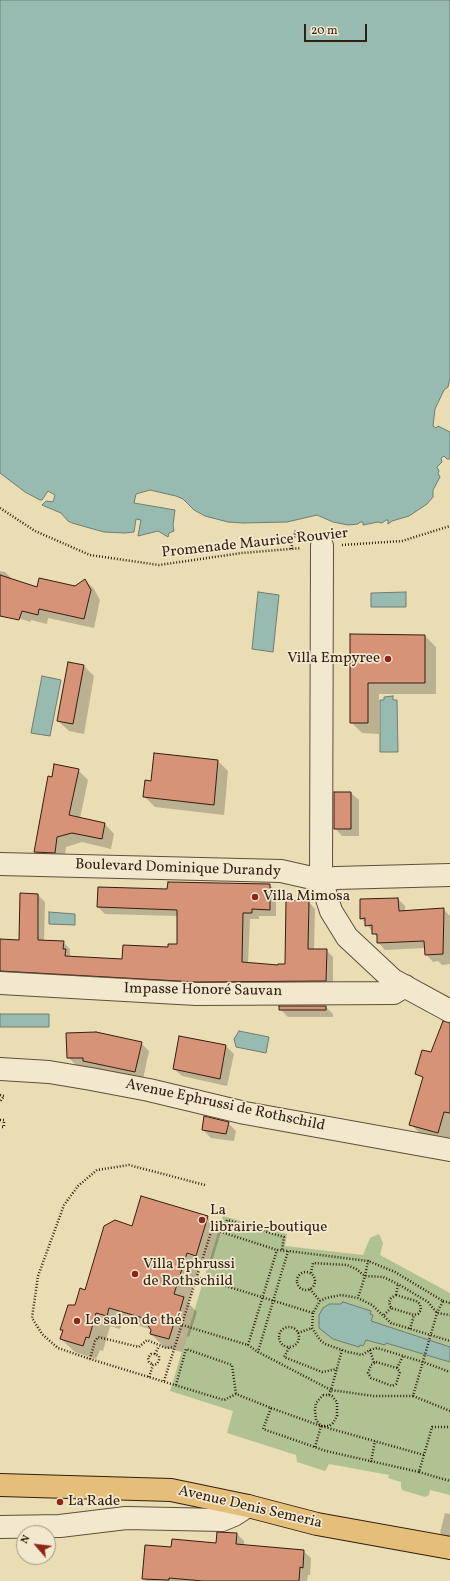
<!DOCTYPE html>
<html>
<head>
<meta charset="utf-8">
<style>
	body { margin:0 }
	#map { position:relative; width:450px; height:1581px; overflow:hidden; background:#eadcb3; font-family:Vollkorn,serif }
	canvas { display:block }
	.north { position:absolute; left:16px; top:1525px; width:40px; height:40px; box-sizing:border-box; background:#f1e8ce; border:1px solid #a59782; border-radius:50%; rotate:298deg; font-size:11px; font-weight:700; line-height:16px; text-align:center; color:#331e11 }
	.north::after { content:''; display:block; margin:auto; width:14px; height:18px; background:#8f2418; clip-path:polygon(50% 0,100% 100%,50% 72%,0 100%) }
	.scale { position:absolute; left:304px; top:24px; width:63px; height:18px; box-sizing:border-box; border:2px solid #331e11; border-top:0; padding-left:5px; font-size:12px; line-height:14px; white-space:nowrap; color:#331e11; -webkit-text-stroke:3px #f1e8ce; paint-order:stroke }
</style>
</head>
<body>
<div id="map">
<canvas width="450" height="1581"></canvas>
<div class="north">N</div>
<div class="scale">20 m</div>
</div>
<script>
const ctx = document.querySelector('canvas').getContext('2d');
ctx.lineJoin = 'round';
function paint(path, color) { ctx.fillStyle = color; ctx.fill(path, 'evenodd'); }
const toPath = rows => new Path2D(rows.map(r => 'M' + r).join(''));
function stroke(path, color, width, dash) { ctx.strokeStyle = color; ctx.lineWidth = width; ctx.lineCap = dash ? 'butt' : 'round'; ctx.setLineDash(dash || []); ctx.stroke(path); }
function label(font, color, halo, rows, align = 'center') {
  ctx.font = font + ' Vollkorn,serif'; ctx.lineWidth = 3.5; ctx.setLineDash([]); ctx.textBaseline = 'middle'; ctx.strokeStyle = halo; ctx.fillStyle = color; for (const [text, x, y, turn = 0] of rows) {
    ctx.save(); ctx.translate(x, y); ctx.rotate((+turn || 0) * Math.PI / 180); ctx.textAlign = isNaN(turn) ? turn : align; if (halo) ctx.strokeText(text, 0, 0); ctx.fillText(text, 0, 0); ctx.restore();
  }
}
paint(toPath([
	[223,1216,287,1234,285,1246,363,1255,370,1238,379,1234,383,1243,380,1255,450,1293,450,1495,430,1490,429,1495,425,1497,402,1490,401,1487,401,1482,388,1478,389,1475,329,1464,325,1471,297,1462,296,1455,227,1433,233,1411,170,1391]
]), '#b0c291');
const water = toPath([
	[0,0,450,0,450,378,448,387,444,390,435,409,433,426,436,428,438,426,450,432,450,459,447,459,444,456,441,458,442,462,437,467,439,471,438,473,440,477,433,490,433,497,427,504,409,516,392,521,388,524,388,520,386,520,382,523,378,522,363,525,363,522,360,522,358,524,348,525,333,522,317,515,287,522,243,523,228,522,205,516,194,510,183,499,176,496,150,490,136,494,134,503,175,510,173,525,174,531,169,533,168,537,158,531,138,536,141,520,136,519,134,532,125,533,104,532,72,523,68,521,61,513,42,505,46,501,53,502,55,495,48,491,42,500,40,500,25,492,0,473,0,0],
	[258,592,279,595,273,652,252,649,258,592],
	[406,592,406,607,371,607,371,593,406,592],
	[42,676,61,680,50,736,31,733,42,676],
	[393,696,393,700,397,700,398,752,380,752,380,700,384,700,384,697,393,696],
	[49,912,75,914,75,925,49,924,49,912],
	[0,1014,49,1014,49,1027,0,1027,0,1014],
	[239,1031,269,1037,266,1053,236,1047,234,1039,239,1031],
	[343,1302,371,1311,370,1314,373,1315,371,1321,450,1347,450,1362,386,1343,385,1345,366,1340,363,1346,360,1345,359,1347,333,1339,319,1328,319,1315,323,1308,329,1304,341,1304,343,1302]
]);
paint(water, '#98bbb1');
stroke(water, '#707c71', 1);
paint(toPath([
	[0,571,5,572,13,580,38,588,75,587,85,580,94,589,100,600,94,628,48,618,47,624,31,620,31,622,0,613],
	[351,635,425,636,436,647,436,694,379,694,379,734,362,733,351,722],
	[84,666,94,676,84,734,69,731,58,721],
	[218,761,228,771,224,815,155,807,145,797,151,782],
	[78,770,88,780,80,818,105,824,114,834,111,849,82,842,66,847,64,862,44,862,35,852,53,778],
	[351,793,359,800,359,836,342,836,335,828],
	[270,885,276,892,276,916,259,916,259,919,250,919,248,964,279,966,286,965,309,902,315,909,314,950,326,950,333,957,333,987,0,977,0,940,20,941,21,894,38,895,45,902,44,941,63,942,70,949,70,955,72,958,123,960,178,945,178,916,105,914,98,907,168,890],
	[398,899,405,906,405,912,443,909,450,916,450,964,442,965,438,961,433,962,426,954,425,948,385,950,378,942,378,938,361,918],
	[326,1007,333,1014,333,1017,288,1017,280,1009],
	[141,1043,149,1051,143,1079,76,1065,68,1057],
	[226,1046,234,1054,227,1086,182,1076,174,1069],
	[450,1092,450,1139,422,1136,411,1124],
	[228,1123,236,1131,234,1141,211,1138,203,1130],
	[207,1217,221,1231,210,1269,200,1266,188,1303,197,1312,189,1337,187,1336,182,1352,165,1348,151,1334,153,1330,123,1321,120,1329,110,1326,103,1351,100,1350,96,1359,75,1352,61,1339,64,1332,61,1329,76,1306,133,1227],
	[445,1513,450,1514,450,1541,440,1533],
	[237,1534,244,1541,244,1546,303,1551,311,1558,310,1575,308,1575,307,1581,146,1581,143,1578,172,1548,217,1544]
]), '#0003');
const building = toPath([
	[0,575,37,587,39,578,75,586,85,579,91,590,84,619,39,609,38,615,22,611,19,620,0,616,0,575],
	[350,634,425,635,425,683,368,683,368,723,350,723,350,634],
	[68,662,84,665,73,724,57,721,68,662],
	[154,753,218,760,214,805,143,797,145,780,151,781,154,753],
	[54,764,79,769,69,815,105,823,102,839,72,833,57,837,55,853,34,852,48,776,52,777,54,764],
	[334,792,351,792,351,829,334,829,334,792],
	[168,882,270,884,270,910,252,909,252,913,243,913,242,962,278,965,278,964,285,964,286,900,309,901,308,949,327,949,326,981,196,982,0,971,0,939,19,940,20,893,38,894,38,940,64,941,63,949,66,949,65,956,122,959,123,945,168,947,168,944,177,944,177,910,97,907,98,887,167,889,168,882],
	[398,898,399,911,444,908,443,954,425,955,424,941,377,943,377,934,372,934,372,925,365,926,365,918,360,919,360,899,398,898],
	[279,1006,326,1006,326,1010,279,1010,279,1006],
	[443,1021,450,1023,450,1113,444,1112,438,1133,409,1125,423,1077,415,1074,422,1050,431,1052,443,1021],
	[96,1032,142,1042,135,1072,83,1061,83,1058,67,1058,66,1033,96,1032],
	[179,1036,226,1045,220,1079,173,1069,179,1036],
	[204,1116,229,1122,226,1134,202,1130,204,1116],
	[141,1196,208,1216,196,1256,187,1253,174,1294,184,1297,176,1324,174,1323,169,1339,150,1334,151,1330,143,1318,109,1308,107,1316,96,1313,89,1338,86,1337,83,1346,60,1339,63,1330,60,1330,68,1305,75,1305,80,1288,85,1290,104,1226,115,1220,132,1226,141,1196],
	[217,1532,237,1533,236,1544,304,1550,303,1568,300,1567,299,1581,203,1581,169,1578,169,1580,142,1579,145,1545,171,1547,172,1539,216,1543,217,1532]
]);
paint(building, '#d69378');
stroke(building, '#331e11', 1);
const minor = toPath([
	[322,546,321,880,331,911,347,937,393,980,450,1011],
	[0,864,281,871,321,880,336,878,450,875],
	[0,983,196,994,394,993,405,986],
	[0,1069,49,1072,91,1079,149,1090,245,1113,450,1150],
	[0,1527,60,1526,126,1518,222,1520,234,1515,248,1506]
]);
const major = toPath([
	[0,1485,171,1490,248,1506,317,1524,450,1548]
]);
stroke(minor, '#614e3a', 24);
stroke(major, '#331e11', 24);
stroke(toPath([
	[0,508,35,531,90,555,159,565,242,553,301,548],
	[342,545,402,541,450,526],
	[291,549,296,530],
	[0,1095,4,1096,0,1102],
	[0,1120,4,1120,4,1127,0,1127],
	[205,1185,129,1165,97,1170,78,1186,64,1205,38,1276,32,1318,42,1334,58,1348,90,1359,224,1400,236,1394,271,1408,263,1429,326,1451,419,1472,432,1427,450,1427],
	[222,1232,227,1220,284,1237,282,1250],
	'297 1281a9 9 0 1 1 18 0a9 9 0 1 1-18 0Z',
	[311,1273,313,1263,347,1265,356,1269,365,1276,383,1277,398,1284,428,1302,437,1313,450,1315],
	[197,1277,313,1313,320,1301,326,1298,341,1295,358,1298,372,1305,391,1323,450,1341],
	[310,1289,320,1301],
	[396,1295,416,1301,420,1304,421,1310,418,1314,414,1315,391,1308,389,1302,391,1298,396,1295],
	[396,1295,398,1284],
	[443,1301,450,1303],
	[313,1313,312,1328,320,1340,325,1344,348,1352,362,1355,370,1350,377,1348,423,1362,450,1372],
	[384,1315,391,1308],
	[182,1325,248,1345,258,1352],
	'279 1337a10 10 0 1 1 20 0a10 10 0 1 1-20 0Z',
	[410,1329,414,1315],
	[298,1333,312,1328],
	[248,1345,277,1250],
	[289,1348,284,1357,322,1372,337,1369],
	[342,1350,331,1390,258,1352,288,1251,368,1261,365,1276,358,1298],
	[370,1350,374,1363],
	[155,1354,159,1346],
	[90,1359,95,1341,98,1337,139,1347,147,1340,166,1348,174,1347],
	[376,1362,397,1368,400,1372,396,1384,392,1386,371,1378,368,1373,371,1365,376,1362],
	[397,1368,403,1356],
	[149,1377,153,1365,157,1364,159,1360,159,1356,155,1354,151,1354,148,1358,149,1362,153,1365],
	[164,1381,212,1229,277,1250,288,1251],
	[176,1385,186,1349,232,1365,236,1394],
	[323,1395,329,1395,332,1396,337,1402,337,1416,333,1423,329,1426,321,1426,316,1420,315,1410,316,1403,323,1395],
	[329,1395,331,1390,374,1396,413,1396,437,1313,443,1301,395,1272,368,1261],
	[413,1396,450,1411],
	[271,1408,321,1426,424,1455],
	[315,1447,321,1426],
	[371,1462,375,1441],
	[419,1472,450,1481]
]), '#331e11', 2.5, [1, 2]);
stroke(minor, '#f1e8ce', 22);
stroke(major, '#e5be7a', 22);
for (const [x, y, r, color] of [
	[388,659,4,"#8f2418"],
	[255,897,4,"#8f2418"],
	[202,1220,4,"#8f2418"],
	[135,1274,4,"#8f2418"],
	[77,1321,4,"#8f2418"],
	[60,1502,4,"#8f2418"]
]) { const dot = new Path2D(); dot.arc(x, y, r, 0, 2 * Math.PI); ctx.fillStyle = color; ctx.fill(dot); stroke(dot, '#f1e8ce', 1.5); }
label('15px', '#331e11', '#f1e8ce', [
	["Promenade Maurice Rouvier",255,544,-6],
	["Boulevard Dominique Durandy",178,869,2],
	["Impasse Honoré Sauvan",203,991,1],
	["Avenue Ephrussi de Rothschild",225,1106,12],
	["Avenue Denis Semeria",250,1508,13]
]);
label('15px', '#331e11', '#f1e8ce', [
	["Villa Empyree",380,659,"right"],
	["Villa Mimosa",263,897],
	["La",210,1211],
	["librairie-boutique",210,1228],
	["Villa Ephrussi",143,1265],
	["de Rothschild",143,1282],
	["Le salon de thé",85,1321],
	["La Rade",68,1502]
], 'left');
</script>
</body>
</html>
